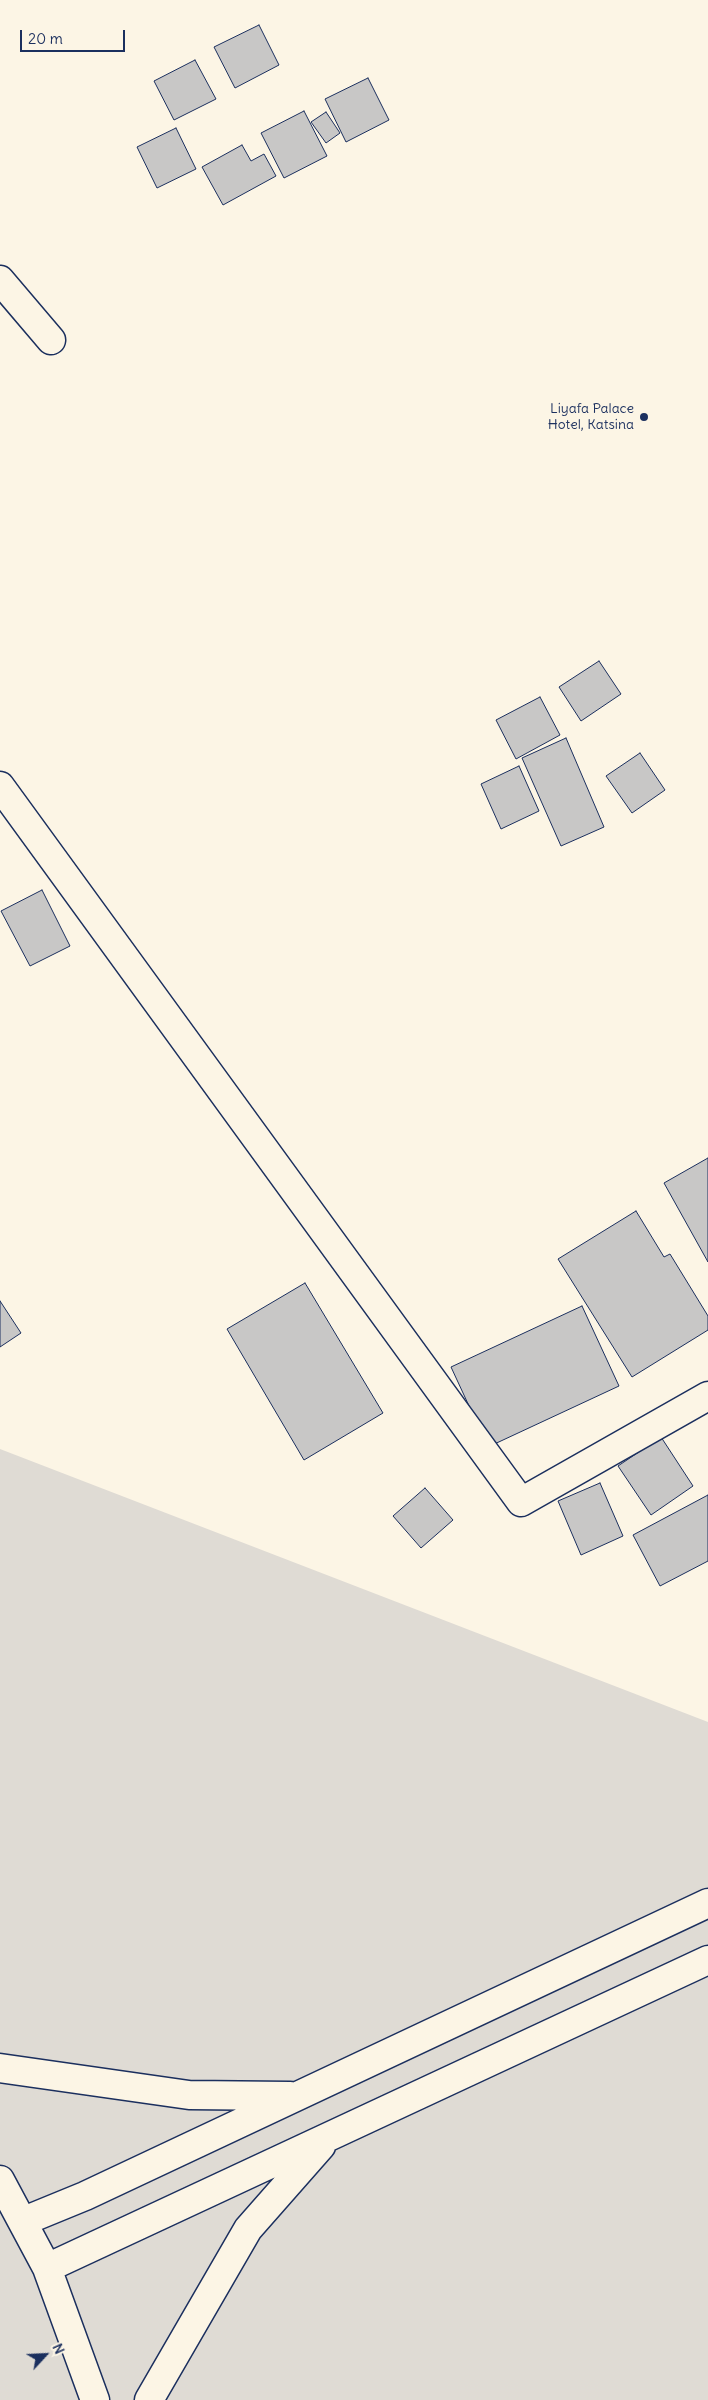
<!DOCTYPE html>
<html>
<head>
<meta charset="utf-8">
<style>
	body { margin:0 }
	#map { position:relative; width:708px; height:2400px; overflow:hidden; background:#fcf5e5; font-family:Delius,sans-serif }
	canvas { display:block }
	.north { position:absolute; left:20px; top:2330px; width:50px; height:50px; -webkit-text-stroke:4px #fcf5e5; paint-order:stroke; rotate:65deg; font-size:14px; font-weight:700; line-height:20px; text-align:center; color:#1b2f5e }
	.north::after { content:''; display:block; margin:auto; width:18px; height:22px; background:#1b2f5e; clip-path:polygon(50% 0,100% 100%,50% 72%,0 100%) }
	.scale { position:absolute; left:20px; top:30px; width:105px; height:22px; box-sizing:border-box; border:2px solid #1b2f5e; border-top:0; padding-left:6px; font-size:15px; line-height:18px; white-space:nowrap; color:#1b2f5e; -webkit-text-stroke:4px #fcf5e5; paint-order:stroke }
</style>
</head>
<body>
<div id="map">
<canvas width="708" height="2400"></canvas>
<div class="north">N</div>
<div class="scale">20 m</div>
</div>
<script>
const ctx = document.querySelector('canvas').getContext('2d');
ctx.lineJoin = 'round';
function paint(path, color) { ctx.fillStyle = color; ctx.fill(path, 'evenodd'); }
const toPath = rows => new Path2D(rows.map(r => 'M' + r).join(''));
function stroke(path, color, width, dash) { ctx.strokeStyle = color; ctx.lineWidth = width; ctx.lineCap = dash ? 'butt' : 'round'; ctx.setLineDash(dash || []); ctx.stroke(path); }
function label(font, color, halo, rows, align = 'center') {
  ctx.font = font + ' Delius,sans-serif'; ctx.lineWidth = 5; ctx.setLineDash([]); ctx.textBaseline = 'middle'; ctx.strokeStyle = halo; ctx.fillStyle = color; for (const [text, x, y, turn = 0] of rows) {
    ctx.save(); ctx.translate(x, y); ctx.rotate((+turn || 0) * Math.PI / 180); ctx.textAlign = isNaN(turn) ? turn : align; if (halo) ctx.strokeText(text, 0, 0); ctx.fillText(text, 0, 0); ctx.restore();
  }
}
paint(toPath([
	[0,1449,708,1722,708,2400,0,2400]
]), '#dfdbd4');
const building = toPath([
	[259,25,279,65,235,88,214,47,259,25],
	[195,60,216,99,174,120,154,81,195,60],
	[368,78,389,120,346,142,325,99,368,78],
	[304,111,327,156,284,178,261,133,304,111],
	[326,112,340,133,326,143,311,122,326,112],
	[176,128,196,169,157,188,137,147,176,128],
	[242,145,251,161,264,154,276,176,223,205,202,167,242,145],
	[599,661,621,694,581,721,559,687,599,661],
	[540,697,560,735,516,759,496,720,540,697],
	[566,738,604,827,561,846,522,758,566,738],
	[640,753,665,790,632,813,606,776,640,753],
	[519,766,539,811,501,829,481,784,519,766],
	[42,890,70,946,30,966,1,911,42,890],
	[708,1158,708,1262,664,1183,708,1158],
	[636,1211,664,1257,670,1254,708,1316,708,1330,632,1377,558,1259,636,1211],
	[305,1283,383,1413,304,1460,227,1329,305,1283],
	[0,1301,21,1333,0,1347,0,1301],
	[582,1306,619,1386,488,1447,451,1367,582,1306],
	[661,1437,693,1486,651,1515,618,1466,661,1437],
	[600,1483,623,1536,581,1555,558,1501,600,1483],
	[425,1488,453,1520,421,1548,393,1516,425,1488],
	[708,1495,708,1561,660,1586,633,1535,708,1495]
]);
paint(building, '#c8c7c6');
stroke(building, '#1b2f5e', 1);
const minor = toPath([
	[0,280,51,340],
	[0,786,521,1502,708,1396],
	[0,2068,189,2095,290,2096],
	[0,2180,47,2268,95,2400],
	[24,2221,85,2196,708,1903],
	[47,2268,708,1960],
	[149,2400,248,2229,321,2146]
]);
stroke(minor, '#1b2f5e', 31);
stroke(minor, '#fcf5e5', 28);
for (const [x, y, r, color] of [
	[644,417,5,"#1b2f5e"]
]) { const dot = new Path2D(); dot.arc(x, y, r, 0, 2 * Math.PI); ctx.fillStyle = color; ctx.fill(dot); stroke(dot, '#fcf5e5', 2); }
label('14px', '#1b2f5e', '#fcf5e5', [
	["Liyafa Palace",634,409],
	["Hotel, Katsina",634,425]
], 'right');
</script>
</body>
</html>
